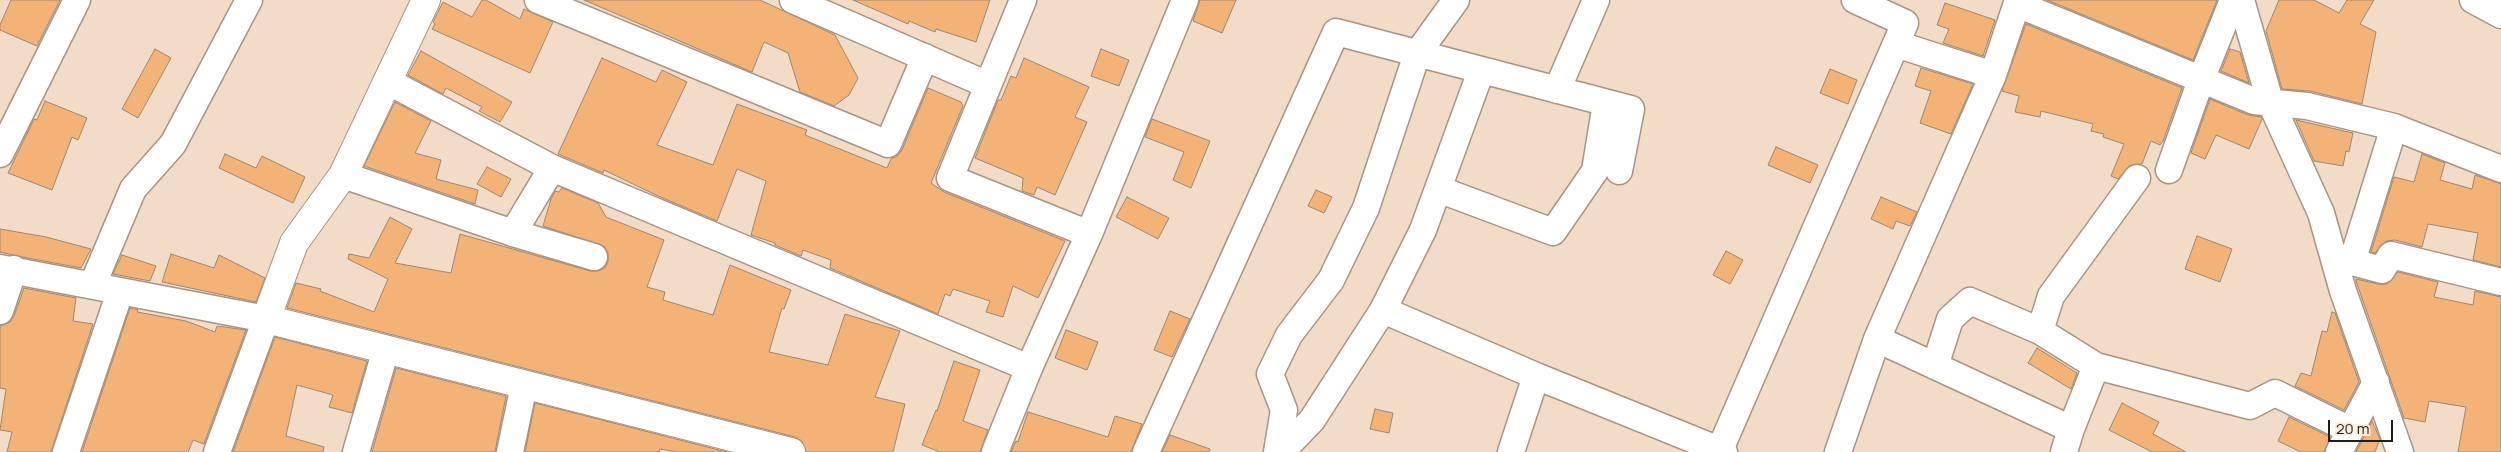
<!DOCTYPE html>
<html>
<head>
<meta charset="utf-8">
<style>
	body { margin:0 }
	#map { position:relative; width:2501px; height:452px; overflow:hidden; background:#f2dcc8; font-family:Manrope,sans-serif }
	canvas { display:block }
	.scale { position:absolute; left:2328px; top:420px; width:65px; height:22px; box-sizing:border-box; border:2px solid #241c15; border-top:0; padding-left:6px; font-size:15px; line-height:18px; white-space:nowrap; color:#241c15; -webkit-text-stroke:4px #fceada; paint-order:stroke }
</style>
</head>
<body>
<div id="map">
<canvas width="2501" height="452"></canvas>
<div class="scale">20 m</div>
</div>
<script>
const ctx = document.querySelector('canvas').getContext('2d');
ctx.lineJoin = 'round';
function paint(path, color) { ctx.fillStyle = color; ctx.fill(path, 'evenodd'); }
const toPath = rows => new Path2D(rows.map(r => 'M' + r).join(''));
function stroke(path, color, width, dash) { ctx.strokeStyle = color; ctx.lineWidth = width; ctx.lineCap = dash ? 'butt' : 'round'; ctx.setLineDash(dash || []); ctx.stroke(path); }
const building = toPath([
	[11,0,60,0,37,46,0,30,0,25,11,0],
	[482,0,486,0,520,19,524,9,553,22,530,73,432,29,435,24,433,22,443,2,472,17,482,0],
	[584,0,760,0,835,35,858,78,849,95,834,106,800,92,788,53,764,42,752,72,584,0],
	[853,0,990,0,976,42,936,29,935,32,909,21,908,24,853,0],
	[1200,0,1236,0,1222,33,1193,21,1200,0],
	[2047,0,2217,0,2193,60,2047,0],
	[2279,0,2314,0,2339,13,2347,0,2374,0,2360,24,2376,32,2362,104,2310,91,2282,89,2266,31,2279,0],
	[1945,3,1995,20,1983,56,1943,43,1949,29,1937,25,1945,3],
	[2026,24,2182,88,2163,141,2160,145,2151,141,2142,164,2130,165,2118,179,2111,176,2124,144,2103,137,2104,134,2091,131,2093,124,2041,111,2040,117,2015,112,2019,96,2002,91,2026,24],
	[155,49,171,58,138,118,122,109,155,49],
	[1101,49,1129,60,1119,86,1091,76,1101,49],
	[2230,49,2240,52,2249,83,2221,71,2230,49],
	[421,51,512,102,500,122,479,111,482,107,446,88,443,94,408,75,421,51],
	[602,58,656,82,662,70,687,82,657,145,713,165,737,104,807,130,805,135,887,168,891,159,897,156,902,150,928,88,961,102,963,106,931,183,944,192,1065,241,1038,298,1013,286,1003,317,986,312,990,301,953,289,950,296,945,294,938,314,830,268,831,260,803,250,801,256,775,245,775,243,751,235,766,181,737,169,717,221,658,196,604,170,603,173,558,154,602,58],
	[1024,58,1089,87,1075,117,1087,122,1055,195,1037,187,1034,195,1022,191,1023,178,975,158,998,100,1001,100,1011,76,1016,78,1024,58],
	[1921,68,1973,84,1951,134,1920,123,1931,91,1915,86,1921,68],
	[1830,69,1857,80,1848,104,1820,93,1830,69],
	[2210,99,2248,115,2261,117,2262,119,2249,149,2216,135,2205,159,2191,153,2210,99],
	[45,101,87,118,78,140,72,137,52,190,8,173,34,119,37,120,45,101],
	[395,102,431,121,415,153,441,160,436,179,478,190,475,204,364,166,395,102],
	[1152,119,1210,141,1191,188,1173,180,1184,152,1145,137,1152,119],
	[2296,120,2353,133,2349,152,2346,151,2343,166,2314,161,2296,120],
	[1776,147,1818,165,1810,183,1768,165,1776,147],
	[225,154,256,168,262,156,305,177,293,203,219,168,225,154],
	[2422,154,2445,163,2440,180,2472,189,2475,175,2501,184,2501,267,2473,260,2478,233,2428,224,2422,247,2395,240,2386,241,2375,253,2371,252,2394,177,2414,182,2422,154],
	[487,167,511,179,501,197,477,184,487,167],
	[562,188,598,203,606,217,664,240,647,287,665,292,663,300,713,315,730,265,791,290,784,309,782,308,769,352,828,365,845,314,900,331,875,397,905,404,893,452,806,452,802,441,795,437,287,308,296,283,321,289,320,291,374,312,388,279,348,259,349,254,369,258,390,217,412,229,395,263,451,273,460,234,590,271,598,271,605,268,608,261,608,253,604,246,543,226,551,199,555,191,559,192,562,188],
	[1316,190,1332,197,1324,213,1308,206,1316,190],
	[1127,197,1169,218,1158,239,1116,217,1127,197],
	[1881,197,1917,212,1910,226,1896,221,1893,229,1871,219,1881,197],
	[0,229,46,237,91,249,81,268,22,257,0,252,0,229],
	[2197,236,2232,249,2220,282,2185,269,2197,236],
	[1726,251,1743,260,1730,284,1713,275,1726,251],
	[171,254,214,268,219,255,265,278,256,302,162,282,171,254],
	[122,255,156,266,150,281,113,274,122,255],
	[2398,272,2438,282,2434,297,2473,305,2475,291,2501,297,2501,452,2458,452,2466,407,2429,401,2425,422,2404,418,2356,281,2356,279,2378,284,2387,284,2398,272],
	[24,288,76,298,73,321,93,324,51,452,7,452,12,432,0,430,6,389,0,388,0,326,10,322,14,316,24,288],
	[130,308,138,310,137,312,186,321,215,332,217,326,246,330,204,444,193,440,188,452,82,452,130,308],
	[1170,311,1190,319,1172,357,1154,350,1170,311],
	[2332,312,2335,313,2359,382,2344,410,2295,386,2301,373,2311,376,2322,331,2327,332,2332,312],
	[1066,330,1098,342,1087,370,1055,358,1066,330],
	[275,337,367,361,352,413,329,407,333,395,297,385,286,436,324,447,323,452,233,452,275,337],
	[2037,348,2077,373,2071,389,2028,363,2037,348],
	[954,361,980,370,963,421,988,430,980,452,940,452,922,445,936,410,937,411,954,361],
	[396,368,506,396,495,452,372,452,396,368],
	[535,403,727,452,677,452,660,449,659,452,525,452,535,403],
	[2122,403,2159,422,2153,434,2186,452,2152,452,2109,430,2122,403],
	[1375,409,1393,413,1389,433,1370,429,1375,409],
	[1028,412,1108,437,1115,416,1142,424,1131,452,1011,452,1016,441,1018,442,1028,412],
	[2289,417,2330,437,2324,452,2301,452,2278,441,2289,417],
	[2372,421,2380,439,2375,452,2356,452,2372,421],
	[1170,435,1210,449,1209,452,1162,452,1170,435]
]);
paint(building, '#f3b376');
stroke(building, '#9c8775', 1);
const minor = toPath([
	[538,0,888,144,925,57],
	[793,0,988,85],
	[1023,0,950,178,1089,234],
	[2241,0,2270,101,2321,213,2343,291,2400,452],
	[2473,0,2501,15],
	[2017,4,2254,101,2307,106,2394,127,2501,169],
	[1896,44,1993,75,2018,0],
	[387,81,552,168,1029,368],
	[1557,90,1596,0],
	[2394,127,2352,262,2382,270,2391,255,2501,282],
	[0,154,77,0],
	[2169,170,2201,80,2233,0],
	[343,175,513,233,594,257],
	[1438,189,1553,232,1595,171,1606,103],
	[513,233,552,168],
	[0,268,266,319,217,452],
	[93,284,133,189,173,144,249,0],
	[1383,310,1536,376],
	[0,311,14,269],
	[2040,331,2051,296,2137,178],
	[1877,339,1993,75],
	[1935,366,1950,319,1970,301,2040,331,2096,366],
	[66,452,120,292],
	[356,452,386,349],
	[510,452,524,385],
	[995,452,1029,368,1089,234,1185,0],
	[1146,452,1336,32,1631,109,1619,171],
	[1277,452,1284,410,1270,374,1289,335,1331,280,1366,208,1417,54,1456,0],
	[1281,452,1312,420,1383,310,1423,230,1481,71],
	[1511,452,1536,376,1724,452],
	[1719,452,1905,23,1855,0],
	[1838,452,1877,339,2071,429,2096,366,2250,406,2275,393,2350,430],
	[2064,452,2071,429],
	[2339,452,2376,382]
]);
const tertiary = toPath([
	[426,0,343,175,294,243,266,319,791,452]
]);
stroke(minor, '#a99482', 29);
stroke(tertiary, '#a99482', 30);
stroke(minor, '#fff', 26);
stroke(tertiary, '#fff', 28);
</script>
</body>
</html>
